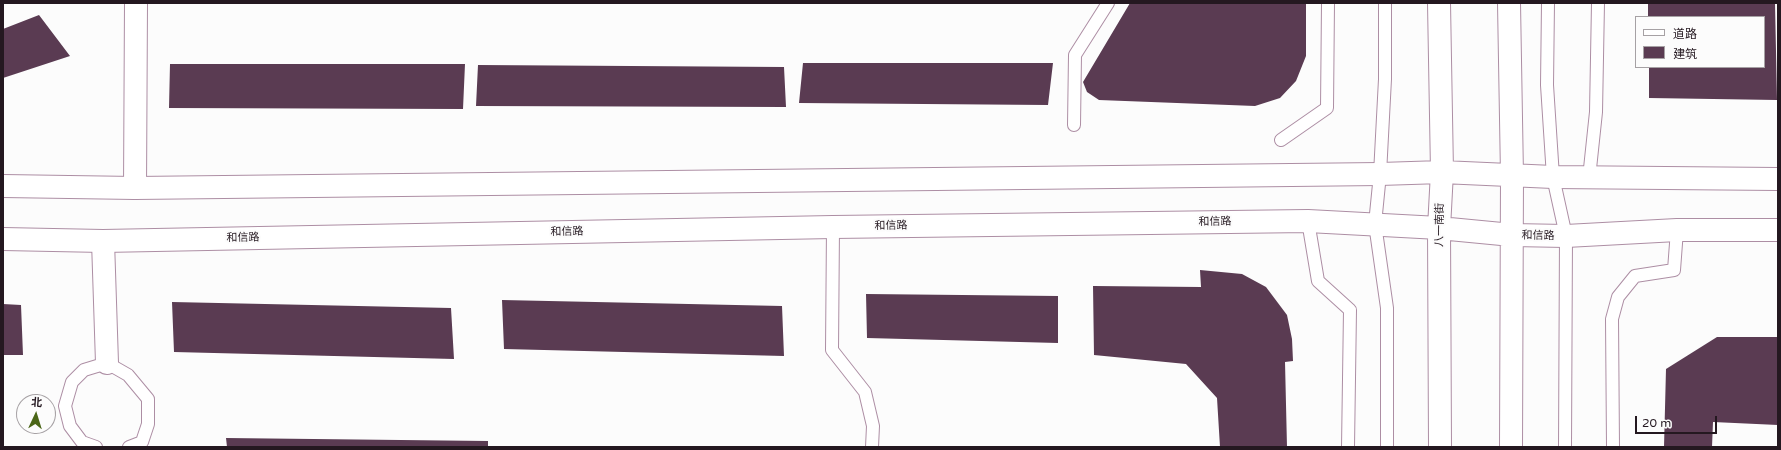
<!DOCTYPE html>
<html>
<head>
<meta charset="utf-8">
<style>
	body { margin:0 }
	#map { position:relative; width:1781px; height:450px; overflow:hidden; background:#fcfcfc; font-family:"Varela Round","Noto Sans SC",sans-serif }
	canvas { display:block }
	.frame { position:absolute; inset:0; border:4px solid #241820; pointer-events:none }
	.legend { position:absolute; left:1635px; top:16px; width:130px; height:52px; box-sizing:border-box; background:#fcfcfc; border:1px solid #a6a1a4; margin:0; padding:5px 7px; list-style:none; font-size:12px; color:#241820 }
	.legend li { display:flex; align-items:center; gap:8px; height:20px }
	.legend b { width:20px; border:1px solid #a6a1a4 }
	.north { position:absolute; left:16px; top:394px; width:40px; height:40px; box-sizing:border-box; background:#fcfcfc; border:1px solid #a6a1a4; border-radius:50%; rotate:4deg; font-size:11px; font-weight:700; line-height:16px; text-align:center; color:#241820 }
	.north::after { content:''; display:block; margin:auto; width:14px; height:18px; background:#4b6618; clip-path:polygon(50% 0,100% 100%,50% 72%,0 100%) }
	.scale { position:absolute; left:1635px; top:416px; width:82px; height:18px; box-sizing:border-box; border:2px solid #241820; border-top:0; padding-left:5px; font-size:12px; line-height:14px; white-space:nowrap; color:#241820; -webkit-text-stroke:3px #fcfcfc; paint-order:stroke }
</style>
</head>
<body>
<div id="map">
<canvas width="1781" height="450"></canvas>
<div class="frame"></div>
<ul class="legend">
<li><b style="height:5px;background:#fff"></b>道路</li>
<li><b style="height:11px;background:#5a3b52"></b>建筑</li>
</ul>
<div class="north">北</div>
<div class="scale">20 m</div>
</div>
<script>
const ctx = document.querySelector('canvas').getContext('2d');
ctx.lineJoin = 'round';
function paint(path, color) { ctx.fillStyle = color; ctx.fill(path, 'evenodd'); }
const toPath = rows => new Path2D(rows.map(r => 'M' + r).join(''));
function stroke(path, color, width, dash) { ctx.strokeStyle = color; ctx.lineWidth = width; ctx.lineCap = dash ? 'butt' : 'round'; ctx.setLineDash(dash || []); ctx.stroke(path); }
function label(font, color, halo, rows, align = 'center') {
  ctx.font = font + ' "Varela Round","Noto Sans SC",sans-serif'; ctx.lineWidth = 4; ctx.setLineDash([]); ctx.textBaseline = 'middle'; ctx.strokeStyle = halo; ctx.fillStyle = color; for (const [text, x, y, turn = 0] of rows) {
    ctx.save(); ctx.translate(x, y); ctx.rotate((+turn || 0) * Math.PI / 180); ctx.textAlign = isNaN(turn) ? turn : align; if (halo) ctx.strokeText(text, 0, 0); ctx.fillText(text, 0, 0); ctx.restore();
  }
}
paint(toPath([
	[1130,3,1306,3,1306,56,1296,81,1280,98,1255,106,1099,100,1087,92,1083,82],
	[1648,3,1775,3,1777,100,1649,98,1649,67,1764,67,1764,17,1648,17],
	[39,15,70,56,3,78,3,29],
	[803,63,1053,63,1048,105,799,103],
	[170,64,465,64,463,109,169,108],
	[478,65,784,67,786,107,476,106],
	[1200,270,1242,274,1266,287,1287,315,1292,339,1293,361,1285,362,1287,447,1220,447,1217,398,1186,364,1094,355,1093,286,1201,287],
	[866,294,1058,296,1058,343,867,338],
	[502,300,782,306,784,356,504,349],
	[172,302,451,308,454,359,174,352],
	[3,304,21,305,23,355,3,355],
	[1717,337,1778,337,1778,425,1713,422,1712,447,1664,447,1666,369],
	[226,438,488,441,488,447,227,447]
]), '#5a3b52');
const lane = toPath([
	[1385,3,1385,79,1380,174,1375,224,1387,308,1387,447],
	[1548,3,1547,85,1553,177,1566,236,1565,447],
	[1074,125,1075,55,1108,3],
	[1281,140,1327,108,1328,3],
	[1589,178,1596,112,1598,3],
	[1308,221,1318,281,1350,310,1348,447],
	[833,227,832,350,865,392,873,426,872,447],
	[96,447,82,442,70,426,65,406,72,382,84,370,107,363,128,375,148,399,148,424,142,442,129,447],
	[1613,447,1612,319,1618,297,1635,276,1674,270,1677,230]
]);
const street = toPath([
	[135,188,136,3],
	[103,241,107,363]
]);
const secondary = toPath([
	[1439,3,1442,172,1439,228,1440,447],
	[1509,3,1512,176,1511,447],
	[3,186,135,188,1380,174,1442,172,1553,177,1778,179],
	[3,239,103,241,833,227,1308,221,1439,228,1512,235,1566,236,1677,230,1778,230]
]);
stroke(lane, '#ad8ea4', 14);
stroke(street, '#ad8ea4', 24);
stroke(secondary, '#ad8ea4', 24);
stroke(lane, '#fff', 12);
stroke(street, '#fff', 22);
stroke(secondary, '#fff', 22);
label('11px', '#241820', '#fcfcfc', [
	["和信路",1215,222,-1],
	["八一南街",1440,225,-89],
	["和信路",891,226,-1],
	["和信路",567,232,-1],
	["和信路",1538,236,1],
	["和信路",243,238,-1]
]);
</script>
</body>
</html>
